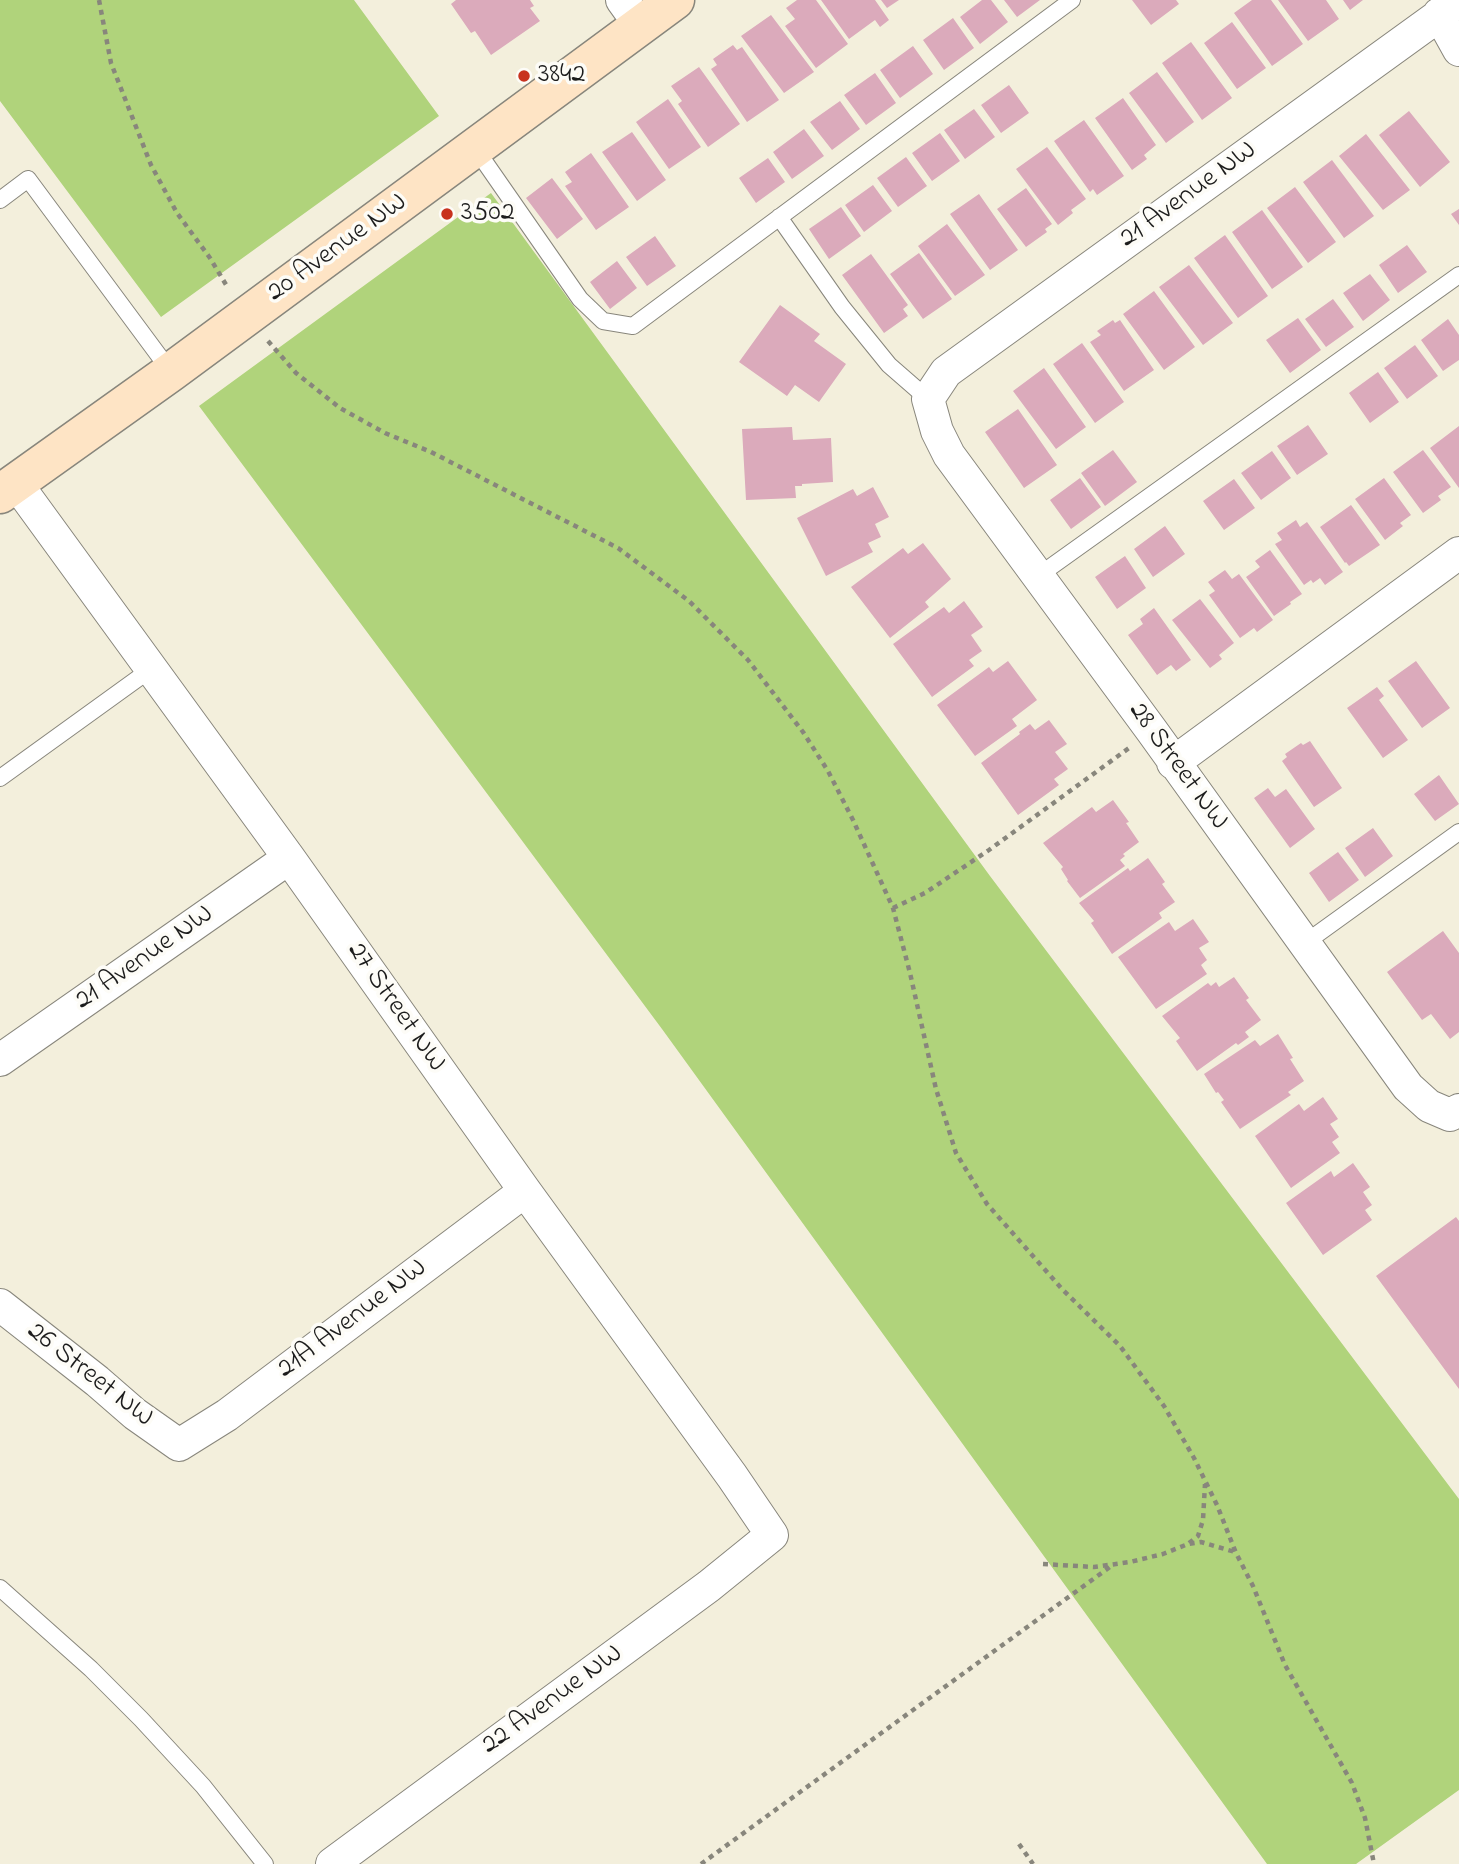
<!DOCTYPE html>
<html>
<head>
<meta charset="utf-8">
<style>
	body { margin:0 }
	canvas { display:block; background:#f3efdc }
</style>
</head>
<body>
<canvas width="1459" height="1864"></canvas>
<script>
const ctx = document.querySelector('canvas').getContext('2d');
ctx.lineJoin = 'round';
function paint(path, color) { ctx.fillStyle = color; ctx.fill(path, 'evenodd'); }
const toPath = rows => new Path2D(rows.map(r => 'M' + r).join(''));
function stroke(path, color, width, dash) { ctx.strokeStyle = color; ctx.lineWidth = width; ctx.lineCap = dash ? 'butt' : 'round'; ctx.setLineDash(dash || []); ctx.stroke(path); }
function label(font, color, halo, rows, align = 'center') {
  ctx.font = font + ' "Indie Flower",sans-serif'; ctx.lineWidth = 7; ctx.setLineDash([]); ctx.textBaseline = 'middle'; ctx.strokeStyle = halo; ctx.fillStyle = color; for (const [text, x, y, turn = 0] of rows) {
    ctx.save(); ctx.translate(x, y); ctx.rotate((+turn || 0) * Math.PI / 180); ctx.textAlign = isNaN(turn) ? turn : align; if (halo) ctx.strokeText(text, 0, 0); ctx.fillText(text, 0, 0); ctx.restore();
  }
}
paint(toPath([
	[0,0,354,0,439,116,161,317,0,101],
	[491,193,990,876,1459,1499,1459,1790,1356,1864,1267,1864,662,1029,199,406]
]), '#b0d37b');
paint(toPath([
	[456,0,530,0,534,6,530,8,540,21,491,55,475,31,471,33,451,4],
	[797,0,816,0,848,44,816,68,785,26,795,19,786,8],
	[821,0,875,0,889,20,880,27,875,20,849,39],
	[881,0,899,0,887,8],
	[982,0,991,0,1008,22,980,44,960,17],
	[1004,0,1040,0,1017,17],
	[1132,0,1176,0,1179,4,1151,25],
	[1252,0,1271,0,1303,44,1272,66,1234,13],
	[1278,0,1326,0,1339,19,1308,41],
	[1343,0,1363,0,1350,10],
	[771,15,814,72,784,93,741,36],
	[953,18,974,48,944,70,923,40],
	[1232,22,1266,68,1237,89,1204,43],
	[1191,42,1232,98,1202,120,1162,63],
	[733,45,737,50,742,47,779,100,747,122,711,69,717,65,713,59],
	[913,46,933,74,900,98,880,70],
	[699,67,740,124,708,147,678,104,682,101,671,86],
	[1157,72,1194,122,1166,143,1129,93],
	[875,73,896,103,866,125,844,95],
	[1009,85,1029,113,1001,133,981,105],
	[1123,98,1156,145,1144,155,1147,159,1132,170,1095,118],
	[668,99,701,147,669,169,636,122],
	[840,101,860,129,832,150,810,122],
	[974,109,995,137,965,159,944,130],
	[1409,111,1450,162,1420,187,1379,135],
	[1084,120,1124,176,1097,195,1093,189,1090,192,1054,141],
	[804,129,824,156,792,179,773,152],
	[632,132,666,180,637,201,602,152],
	[940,133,960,161,932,181,912,153],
	[1366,134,1410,190,1383,210,1339,156],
	[1047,147,1086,199,1071,210,1073,213,1058,225,1016,169],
	[591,153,629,207,596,230,565,186,572,182,565,172],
	[906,157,927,186,898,207,877,178],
	[768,158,785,182,756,203,739,178],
	[1332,160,1374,216,1344,238,1303,182],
	[552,178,583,219,557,239,526,198],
	[873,185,892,211,864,232,845,205],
	[1295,187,1336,242,1308,263,1267,208],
	[1026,188,1052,224,1045,229,1047,232,1026,247,997,209],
	[979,194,1018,250,990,270,950,214],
	[841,207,861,236,829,259,809,229],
	[1459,209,1459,225,1451,214],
	[1262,210,1303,267,1272,289,1232,232],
	[947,224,985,275,955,296,918,246],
	[1225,235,1268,296,1238,318,1194,258],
	[655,236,676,266,647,286,626,257],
	[1407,245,1427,272,1398,293,1379,265],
	[919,253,952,299,923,319,890,274],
	[871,254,908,305,903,309,908,316,884,333,842,275],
	[617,261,637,288,610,309,590,282],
	[1189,265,1233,323,1203,345,1159,287],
	[1370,274,1390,300,1363,321,1343,293],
	[1154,291,1195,347,1164,370,1123,314],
	[1333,299,1354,327,1326,347,1305,319],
	[780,305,820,334,814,341,846,364,819,402,795,385,787,396,739,362],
	[1298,318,1321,350,1290,373,1266,340],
	[1448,319,1459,335,1459,360,1443,371,1421,340],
	[1113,320,1115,323,1120,320,1154,370,1124,391,1090,342,1101,335,1097,331],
	[1082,343,1124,402,1095,423,1053,364],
	[1415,345,1438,376,1407,399,1384,368],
	[1044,368,1086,427,1056,449,1013,391],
	[1378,372,1399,402,1370,423,1349,393],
	[1018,409,1057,465,1024,488,985,432],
	[1308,425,1328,454,1297,475,1277,446],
	[1459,426,1459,488,1430,448],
	[792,427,793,440,831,438,833,482,802,484,802,486,795,486,796,498,746,500,742,429],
	[1113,450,1137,482,1105,506,1081,473],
	[1423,450,1451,487,1438,496,1441,500,1423,513,1393,472],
	[1272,451,1291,478,1261,500,1241,473],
	[1080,478,1101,507,1071,529,1050,500],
	[1384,478,1411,515,1400,523,1403,526,1385,540,1355,499],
	[1234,479,1255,508,1224,530,1203,501],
	[873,487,889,517,875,524,881,537,868,543,873,552,826,576,797,518,853,489,857,496],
	[1351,505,1380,545,1349,566,1346,562,1345,563,1320,527],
	[1296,520,1300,527,1307,522,1343,572,1325,585,1320,578,1313,583,1311,580,1304,585,1275,544,1282,540,1277,533],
	[1165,526,1185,554,1153,577,1134,549],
	[923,543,951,579,925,602,929,607,890,638,851,587,903,548,908,554],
	[1270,550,1302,594,1290,602,1291,604,1274,616,1246,577,1260,567,1255,561],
	[1125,556,1146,588,1117,609,1095,577],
	[1225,570,1232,579,1239,574,1273,620,1257,632,1254,628,1240,638,1209,595,1215,591,1208,582],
	[1200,599,1234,643,1219,655,1222,659,1210,668,1172,620],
	[964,601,983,627,971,635,982,651,969,660,974,666,932,697,893,644,944,607,949,613],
	[1154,608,1191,660,1176,671,1171,665,1157,675,1128,635,1143,624,1140,619],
	[1008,661,1037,700,1012,719,1017,726,975,756,937,705,989,667,993,672],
	[1416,661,1450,708,1422,728,1388,681],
	[1377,687,1384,696,1379,700,1408,740,1383,758,1347,708],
	[1049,720,1067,744,1055,752,1068,769,1054,779,1059,785,1018,815,981,763,1020,734,1019,732,1030,724,1035,730],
	[1310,741,1342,788,1314,807,1282,761,1287,757,1285,754,1301,743,1303,745],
	[1439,775,1459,804,1435,821,1414,794],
	[1268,788,1275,797,1286,789,1315,829,1290,848,1254,798],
	[1113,800,1129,822,1126,823,1139,842,1123,854,1125,856,1120,860,1125,866,1080,898,1067,881,1068,880,1061,869,1063,867,1043,843,1092,807,1096,812],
	[1373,828,1393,856,1365,877,1345,848],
	[1338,852,1359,880,1329,902,1309,873],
	[1148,858,1165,882,1162,884,1175,902,1159,913,1162,918,1112,954,1091,923,1094,921,1079,903,1128,868,1130,871],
	[1193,919,1209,942,1199,948,1207,960,1201,965,1207,974,1156,1009,1118,957,1169,922,1175,931],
	[1443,931,1459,953,1459,1032,1450,1039,1431,1014,1422,1020,1387,972],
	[1234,977,1249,998,1246,1000,1261,1020,1245,1032,1249,1037,1238,1045,1236,1043,1197,1071,1176,1041,1180,1038,1162,1016,1208,983,1211,986,1216,982,1219,987],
	[1278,1034,1293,1058,1290,1059,1304,1081,1288,1092,1291,1095,1240,1129,1221,1102,1224,1100,1218,1092,1216,1093,1204,1074,1255,1040,1260,1046],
	[1323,1097,1338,1119,1330,1124,1339,1137,1332,1142,1340,1153,1291,1188,1255,1136,1299,1104,1304,1111],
	[1353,1163,1370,1187,1363,1192,1372,1205,1365,1210,1372,1220,1323,1255,1286,1203,1331,1171,1334,1177],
	[1456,1217,1459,1221,1459,1389,1376,1276]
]), '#dbaabb');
const lane = toPath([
	[475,148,580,299,603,321,633,326,1072,0],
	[0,200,28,179,171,372],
	[779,217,842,307,889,365,928,399],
	[1038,576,1459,275],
	[0,778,151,669],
	[1305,943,1459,832],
	[0,1588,91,1669,141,1719,203,1786,265,1864]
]);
const street = toPath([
	[622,0,640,25],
	[1459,1,946,372,928,399,937,431,949,455,1152,731,1408,1087,1429,1106,1450,1115,1459,1110],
	[1439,14,1459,50],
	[16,483,289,858,525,1191,732,1476,772,1535,709,1586,332,1864],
	[1173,763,1459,553],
	[0,1060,289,858],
	[0,1305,97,1381,135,1414,179,1445,227,1415,525,1191]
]);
const secondary = toPath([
	[0,494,171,372,675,0]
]);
stroke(lane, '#88867c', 18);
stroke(street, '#88867c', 34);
stroke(secondary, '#88867c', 41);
stroke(toPath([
	[99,0,111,63,151,165,177,213,210,258,228,288],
	[268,341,296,373,340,408,385,433,431,452,618,548,689,601,748,660,803,732,828,771,853,820,893,908,910,973,936,1089,956,1153,987,1204,1062,1289,1120,1346,1164,1406,1194,1458,1217,1505,1236,1553,1253,1586,1285,1665,1352,1783,1365,1818,1374,1864],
	[893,908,925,893,989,850,1129,748],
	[1189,1543,1198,1536,1203,1520,1205,1484],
	[1043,1564,1094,1567,1130,1562,1163,1554,1188,1544,1201,1542,1235,1552],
	[1019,1844,1033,1864],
	[701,1864,1114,1564]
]), '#88867c', 4.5, [5, 5]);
stroke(lane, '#fff', 16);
stroke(street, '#fff', 32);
stroke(secondary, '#fee4c5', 38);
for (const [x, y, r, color] of [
	[524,76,7,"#c8321e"],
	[447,214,7,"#c8321e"]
]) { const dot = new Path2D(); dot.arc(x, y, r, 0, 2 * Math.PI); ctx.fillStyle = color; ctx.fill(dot); stroke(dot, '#fdfcf7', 2.5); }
label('28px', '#1c1c1c', '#fdfcf7', [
	["3842",538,76],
	["3502",461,214]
], 'left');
label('28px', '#1c1c1c', '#fdfcf7', [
	["21 Avenue NW",1189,196,-36],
	["20 Avenue NW",338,249,-36],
	["28 Street NW",1177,767,54],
	["21 Avenue NW",145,959,-35],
	["27 Street NW",395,1008,55],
	["21A Avenue NW",353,1320,-37],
	["26 Street NW",89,1376,38],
	["22 Avenue NW",553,1701,-36]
]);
</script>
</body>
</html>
